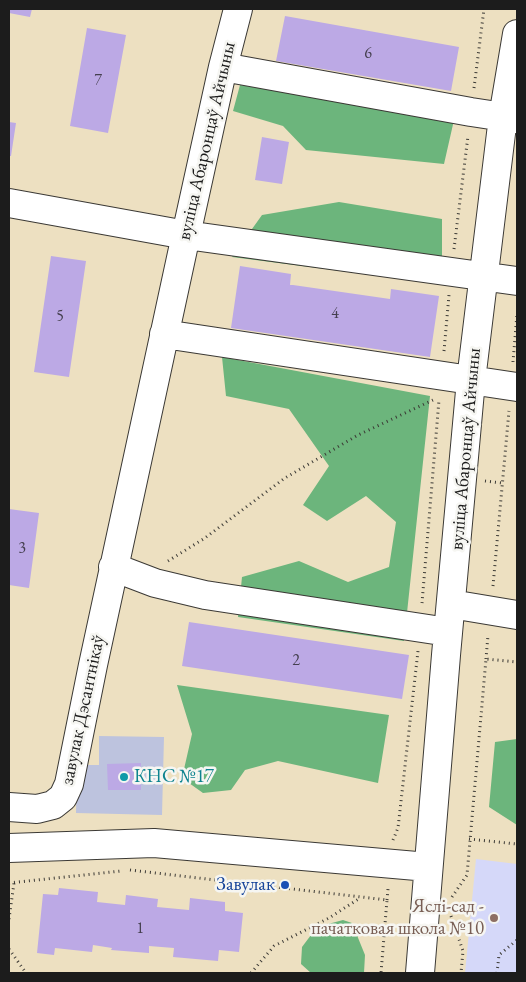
<!DOCTYPE html>
<html>
<head>
<meta charset="utf-8">
<style>
	body { margin:0 }
	#map { position:relative; width:526px; height:982px; overflow:hidden; background:#ede0c1; font-family:"EB Garamond",serif }
	canvas { display:block }
	.frame { position:absolute; inset:0; border:10px solid #1c1c1c; pointer-events:none }
</style>
</head>
<body>
<div id="map">
<canvas width="526" height="982"></canvas>
<div class="frame"></div>
</div>
<script>
const ctx = document.querySelector('canvas').getContext('2d');
ctx.lineJoin = 'round';
function paint(path, color) { ctx.fillStyle = color; ctx.fill(path, 'evenodd'); }
const toPath = rows => new Path2D(rows.map(r => 'M' + r).join(''));
function stroke(path, color, width, dash) { ctx.strokeStyle = color; ctx.lineWidth = width; ctx.lineCap = dash ? 'butt' : 'round'; ctx.setLineDash(dash || []); ctx.stroke(path); }
function label(font, color, halo, rows, align = 'center') {
  ctx.font = font + ' "EB Garamond",serif'; ctx.lineWidth = 5; ctx.setLineDash([]); ctx.textBaseline = 'middle'; ctx.strokeStyle = halo; ctx.fillStyle = color; for (const [text, x, y, turn = 0] of rows) {
    ctx.save(); ctx.translate(x, y); ctx.rotate((+turn || 0) * Math.PI / 180); ctx.textAlign = isNaN(turn) ? turn : align; if (halo) ctx.strokeText(text, 0, 0); ctx.fillText(text, 0, 0); ctx.restore();
  }
}
paint(toPath([
	[476,859,517,864,517,973,465,973]
]), '#d5d8f9');
paint(toPath([
	[99,736,164,737,162,815,76,813,77,765,99,765]
]), '#bdc3de');
paint(toPath([
	[240,85,454,120,444,164,306,150,283,126,233,111],
	[339,202,442,219,442,284,232,257,262,215],
	[222,357,430,396,404,641,238,617,242,577,299,561,348,582,389,567,396,522,366,496,327,521,303,505,329,466,289,409,226,396],
	[177,685,389,715,378,783,278,761,245,770,231,790,203,793,182,778,192,734],
	[517,739,517,825,489,807,495,742],
	[343,920,352,923,365,955,364,973,311,973,301,964,302,947,317,927]
]), '#6cb57c');
paint(toPath([
	[9,9,32,9,30,17,9,13],
	[285,16,459,47,451,91,276,61],
	[87,28,126,35,108,133,70,126],
	[9,122,16,123,11,156,9,156],
	[262,137,289,142,282,184,255,180],
	[51,256,86,261,69,377,34,372],
	[240,266,291,274,290,285,293,285,390,299,391,289,439,296,430,357,231,328],
	[9,509,39,513,29,588,9,585],
	[189,622,409,655,402,699,182,666],
	[141,763,141,790,108,790,107,764],
	[59,888,98,892,97,902,125,905,126,895,158,899,157,907,189,910,190,898,225,902,225,911,243,913,239,952,219,950,218,961,173,957,174,948,149,946,149,953,111,950,112,948,93,945,92,952,55,948,54,955,37,953,43,894,58,895]
]), '#bca9e5');
const minor = toPath([
	[223,67,471,112,517,119],
	[9,203,186,235,517,281],
	[164,334,517,387],
	[113,567,155,583,205,595,448,632],
	[451,604,517,615],
	[9,807,37,809,53,805,63,797,69,784,93,665,186,235,223,67,238,9],
	[9,848,154,843,428,867],
	[420,973,446,655,471,380,503,117,517,34]
]);
stroke(minor, '#3b3935', 30);
stroke(toPath([
	[474,88,484,9],
	[454,249,468,136],
	[444,351,449,295],
	[513,362,517,314],
	[485,481,502,483],
	[168,561,205,538,285,478,358,435,433,400],
	[493,586,509,411],
	[422,603,439,400],
	[486,659,488,635],
	[469,839,517,844],
	[393,840,398,828,418,651],
	[130,870,387,900,381,973],
	[9,883,121,871],
	[452,897,467,875,486,659,517,662],
	[387,900,388,889],
	[451,916,463,951,461,973],
	[9,919,14,883],
	[9,949,26,973],
	[251,973,274,946,329,918,360,898],
	[497,973,499,955,517,940]
]), '#3b3935', 3, [1, 4]);
stroke(minor, '#fff', 28);
for (const [x, y, r, color] of [
	[124,777,5,"#0f9aa8"],
	[285,885,5,"#1a4fb4"],
	[494,918,5,"#8d6e63"]
]) { const dot = new Path2D(); dot.arc(x, y, r, 0, 2 * Math.PI); ctx.fillStyle = color; ctx.fill(dot); stroke(dot, '#f6f6f2', 2); }
label('16px', '#443f4e', null, [
	["6",368,54],
	["7",98,81],
	["4",335,314],
	["5",60,317],
	["3",22,549],
	["2",296,661],
	["1",140,929]
]);
label('19px', '#1c1c1c', '#f6f6f2', [
	["вуліца Абаронцаў Айчыны",207,141,-77],
	["вуліца Абаронцаў Айчыны",466,449,-85],
	["завулак Дэсантнікаў",83,710,-78]
]);
label('19px', '#0d838f', '#f6f6f2', [
	["КНС №17",134,777]
], 'left');
label('19px', '#164399', '#f6f6f2', [
	["Завулак",275,885]
], 'right');
label('19px', '#785e54', '#f6f6f2', [
	["Яслі-сад -",484,907],
	["пачатковая школа №10",484,929]
], 'right');
</script>
</body>
</html>
